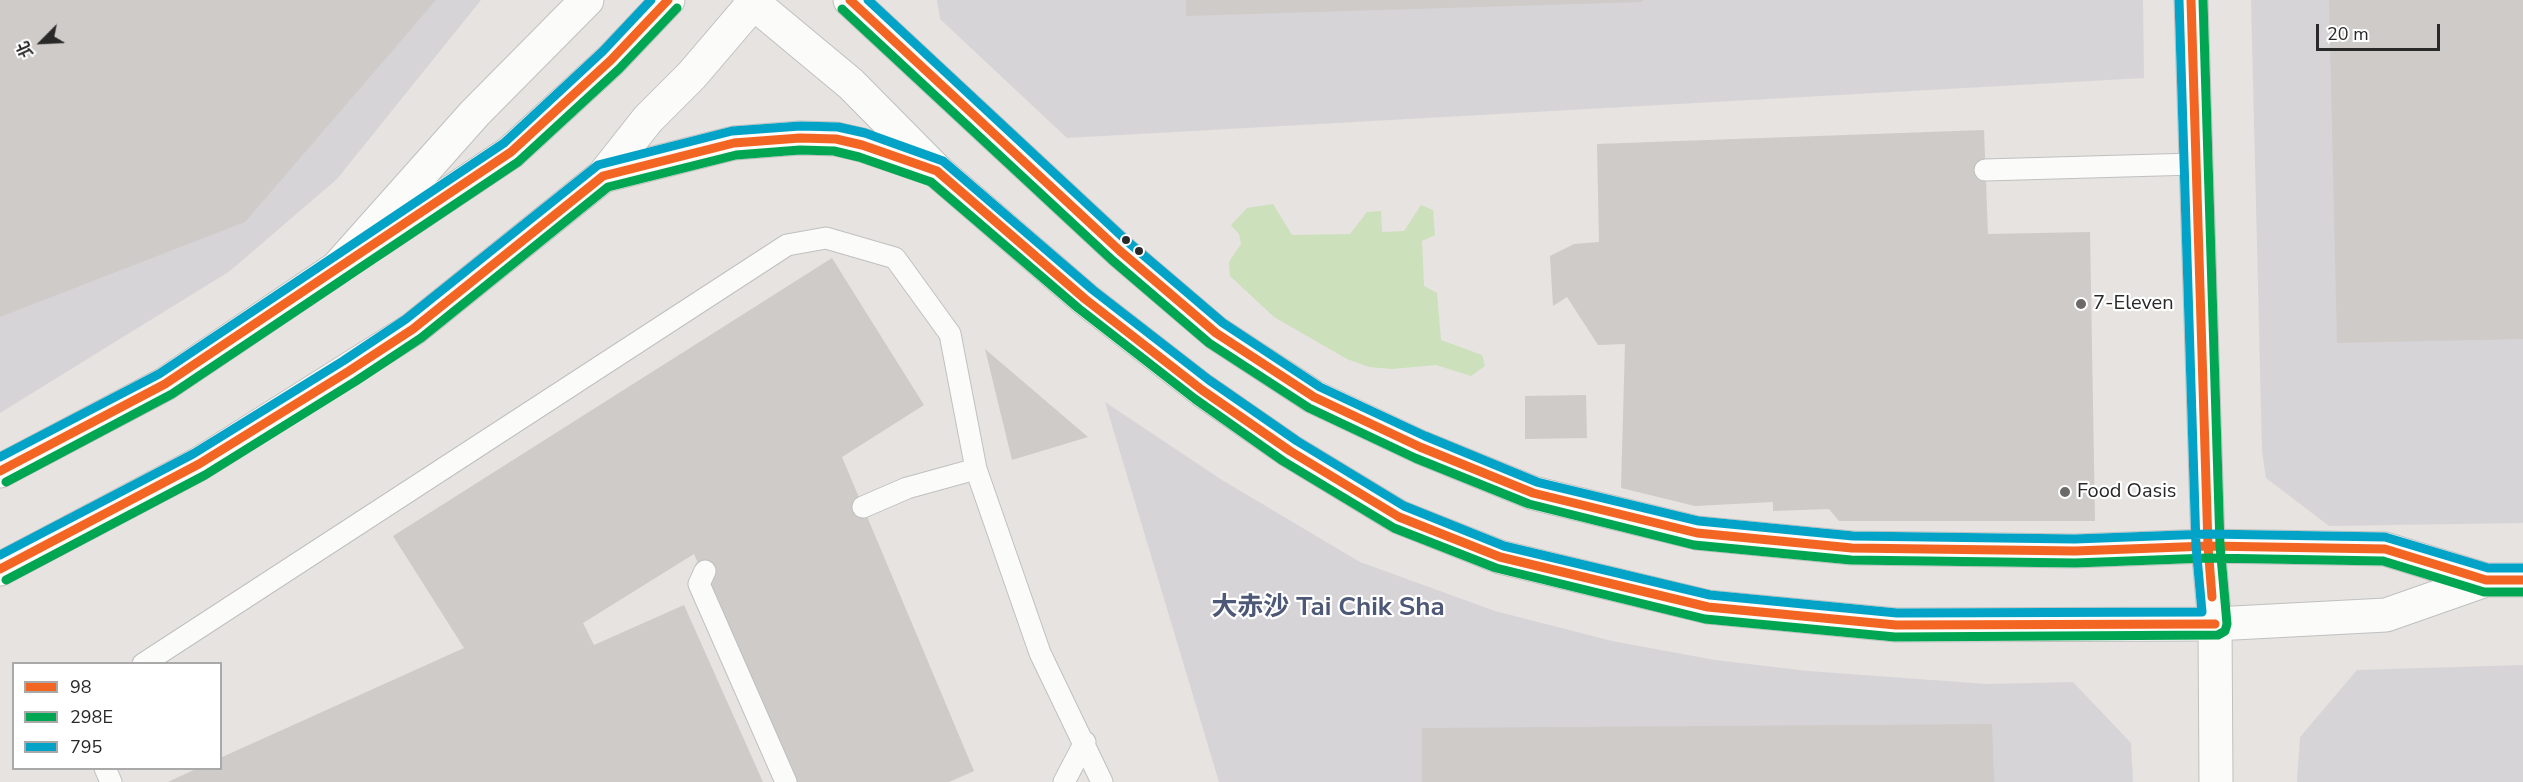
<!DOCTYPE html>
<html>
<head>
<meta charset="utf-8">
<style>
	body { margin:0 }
	#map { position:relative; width:2523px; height:782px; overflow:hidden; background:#e6e3e0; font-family:"Nunito Sans","Noto Sans TC",sans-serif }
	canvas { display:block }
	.legend { position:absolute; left:12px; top:662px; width:210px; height:108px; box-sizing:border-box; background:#fff; border:2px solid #a9a9a9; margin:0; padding:8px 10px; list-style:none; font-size:18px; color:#292929 }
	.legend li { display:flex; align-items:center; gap:12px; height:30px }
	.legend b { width:30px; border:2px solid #a9a9a9 }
	.north { position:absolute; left:12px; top:12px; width:60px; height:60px; -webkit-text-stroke:4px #fff; paint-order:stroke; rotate:246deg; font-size:16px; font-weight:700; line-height:24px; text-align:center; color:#292929 }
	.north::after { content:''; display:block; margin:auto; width:21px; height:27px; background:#292929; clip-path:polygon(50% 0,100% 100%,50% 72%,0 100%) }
	.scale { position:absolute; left:2316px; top:24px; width:124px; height:27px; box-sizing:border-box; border:3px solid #292929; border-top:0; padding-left:8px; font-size:18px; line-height:21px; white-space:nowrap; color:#292929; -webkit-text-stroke:4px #fff; paint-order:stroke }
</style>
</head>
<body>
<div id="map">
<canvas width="2523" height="782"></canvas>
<ul class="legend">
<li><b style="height:8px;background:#f26522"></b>98</li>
<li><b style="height:8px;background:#00a651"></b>298E</li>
<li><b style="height:8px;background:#02a3c6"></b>795</li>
</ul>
<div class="north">北</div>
<div class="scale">20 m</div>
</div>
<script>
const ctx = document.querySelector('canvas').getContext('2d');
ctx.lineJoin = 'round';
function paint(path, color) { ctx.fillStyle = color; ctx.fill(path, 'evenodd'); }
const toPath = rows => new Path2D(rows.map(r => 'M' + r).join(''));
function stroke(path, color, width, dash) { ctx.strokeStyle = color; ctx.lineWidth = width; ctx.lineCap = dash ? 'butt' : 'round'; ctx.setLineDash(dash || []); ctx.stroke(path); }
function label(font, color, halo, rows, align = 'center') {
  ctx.font = font + ' "Nunito Sans","Noto Sans TC",sans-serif'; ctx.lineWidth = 4.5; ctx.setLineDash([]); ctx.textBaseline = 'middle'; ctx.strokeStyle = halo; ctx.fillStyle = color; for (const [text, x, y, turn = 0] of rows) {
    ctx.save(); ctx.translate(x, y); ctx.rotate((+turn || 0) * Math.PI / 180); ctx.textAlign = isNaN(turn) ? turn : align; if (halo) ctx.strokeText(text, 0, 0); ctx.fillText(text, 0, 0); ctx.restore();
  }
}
paint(toPath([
	[0,0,481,0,337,179,230,271,0,413],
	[937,0,2143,0,2144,78,1067,138,940,19],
	[2251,0,2523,0,2523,523,2329,526,2266,478,2262,451],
	[1105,402,1222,480,1360,562,1495,611,1612,641,1715,660,1808,671,1987,684,2073,682,2131,743,2133,782,1219,782],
	[2523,665,2523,782,2297,782,2300,737,2357,670]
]), '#d7d4d7');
paint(toPath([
	[1273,204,1292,235,1350,234,1367,212,1381,211,1382,232,1404,231,1421,205,1433,210,1435,235,1422,241,1424,286,1437,293,1441,340,1482,355,1485,366,1471,376,1436,365,1392,369,1369,367,1347,359,1274,317,1230,276,1229,262,1241,244,1239,234,1231,225,1247,208]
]), '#cce0bb');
paint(toPath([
	[0,0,436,0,245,222,0,317],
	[1186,0,1643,0,1643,2,1186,16],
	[2329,0,2523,0,2523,339,2337,343],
	[1984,130,1988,234,2090,232,2095,521,1839,521,1829,509,1773,511,1773,502,1695,506,1621,488,1625,344,1598,345,1567,297,1553,306,1550,256,1574,244,1599,242,1597,144],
	[832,258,924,405,842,457,974,771,949,782,795,782,694,554,583,623,594,645,684,605,763,782,168,782,198,768,220,768,220,758,464,648,393,536],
	[985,349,1088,437,1012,460],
	[1586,395,1587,438,1525,439,1525,396],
	[1992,724,1994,782,1422,782,1422,728]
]), '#cecbc9');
const lane = toPath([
	[1985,170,2194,164],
	[863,507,907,488,976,469],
	[705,571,699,584,786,782],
	[143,664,787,245,826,238,895,258,950,334,976,469,1040,653,1102,782],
	[105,768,111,782],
	[1064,782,1085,742]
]);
const street = toPath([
	[2191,0,2208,546,2215,624,2216,782]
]);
const secondary = toPath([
	[750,0,851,84,937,171,1085,299,1202,390,1290,451,1399,517,1500,557,1708,607,1896,625,2215,624,2386,615,2486,580],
	[850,0,1120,251,1216,333,1314,397,1420,447,1533,493,1697,533,1852,548,2075,551,2208,546,2385,549,2486,580,2523,580],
	[603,176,734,143,800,138,836,139,862,145,930,168],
	[376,242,511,152,611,60,668,0],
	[0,471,165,384,337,268,475,113,587,0],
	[0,569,199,464,413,329,603,176,648,119,692,75,756,0]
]);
stroke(lane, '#c0c0c1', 23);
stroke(street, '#c0c0c1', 35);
stroke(secondary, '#c0c0c1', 35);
stroke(lane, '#fbfbfa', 21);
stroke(street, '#fbfbfa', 33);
stroke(secondary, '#fbfbfa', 33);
stroke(toPath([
	[850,0,1120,251,1216,333,1314,397,1420,447,1533,493,1697,533,1852,548,2075,551,2208,546,2385,549,2486,580,2523,580],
	[2191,0,2208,546,2212,597],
	[0,471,165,384,511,152,611,60,668,0],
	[0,569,199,464,349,371,413,329,603,176,734,143,800,138,836,139,862,145,937,171,1085,299,1202,390,1290,451,1399,517,1500,557,1708,607,1896,625,2215,624]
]), '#f26522', 9);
stroke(toPath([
	[842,9,1112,260,1209,343,1309,408,1415,458,1529,504,1694,545,1851,560,2075,563,2208,558,2383,561,2484,592,2523,592],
	[6,482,172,394,518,162,619,69,677,8],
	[6,580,205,475,356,381,421,338,608,187,736,155,800,150,834,151,859,157,931,182,1078,308,1195,399,1283,461,1394,528,1496,568,1705,619,1895,637,2218,635,2225,631,2227,624,2220,545,2203,0]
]), '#00a651', 9);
stroke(toPath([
	[868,0,1128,242,1223,323,1320,387,1425,436,1537,482,1699,521,1853,536,2075,539,2208,534,2385,537,2488,568,2523,568],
	[0,457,159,374,504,143,603,51,651,0],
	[0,555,193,454,343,361,406,319,598,165,732,131,800,126,838,127,865,133,943,161,1093,290,1209,380,1297,441,1404,506,1504,546,1710,595,1897,613,2202,612,2196,546,2179,0]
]), '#02a3c6', 9);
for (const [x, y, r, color] of [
	[1126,240,5,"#292929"],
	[1139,251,5,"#292929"],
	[2081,304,6,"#6b6a69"],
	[2065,492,6,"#6b6a69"]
]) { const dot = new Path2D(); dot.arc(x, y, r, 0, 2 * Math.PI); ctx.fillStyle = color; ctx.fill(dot); stroke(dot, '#fff', 2); }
label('20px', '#292929', '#fff', [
	["7-Eleven",2093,304],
	["Food Oasis",2077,492]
], 'left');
label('bold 26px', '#4d5776', '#fff', [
	["大赤沙 Tai Chik Sha",1328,609]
]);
</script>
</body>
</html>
